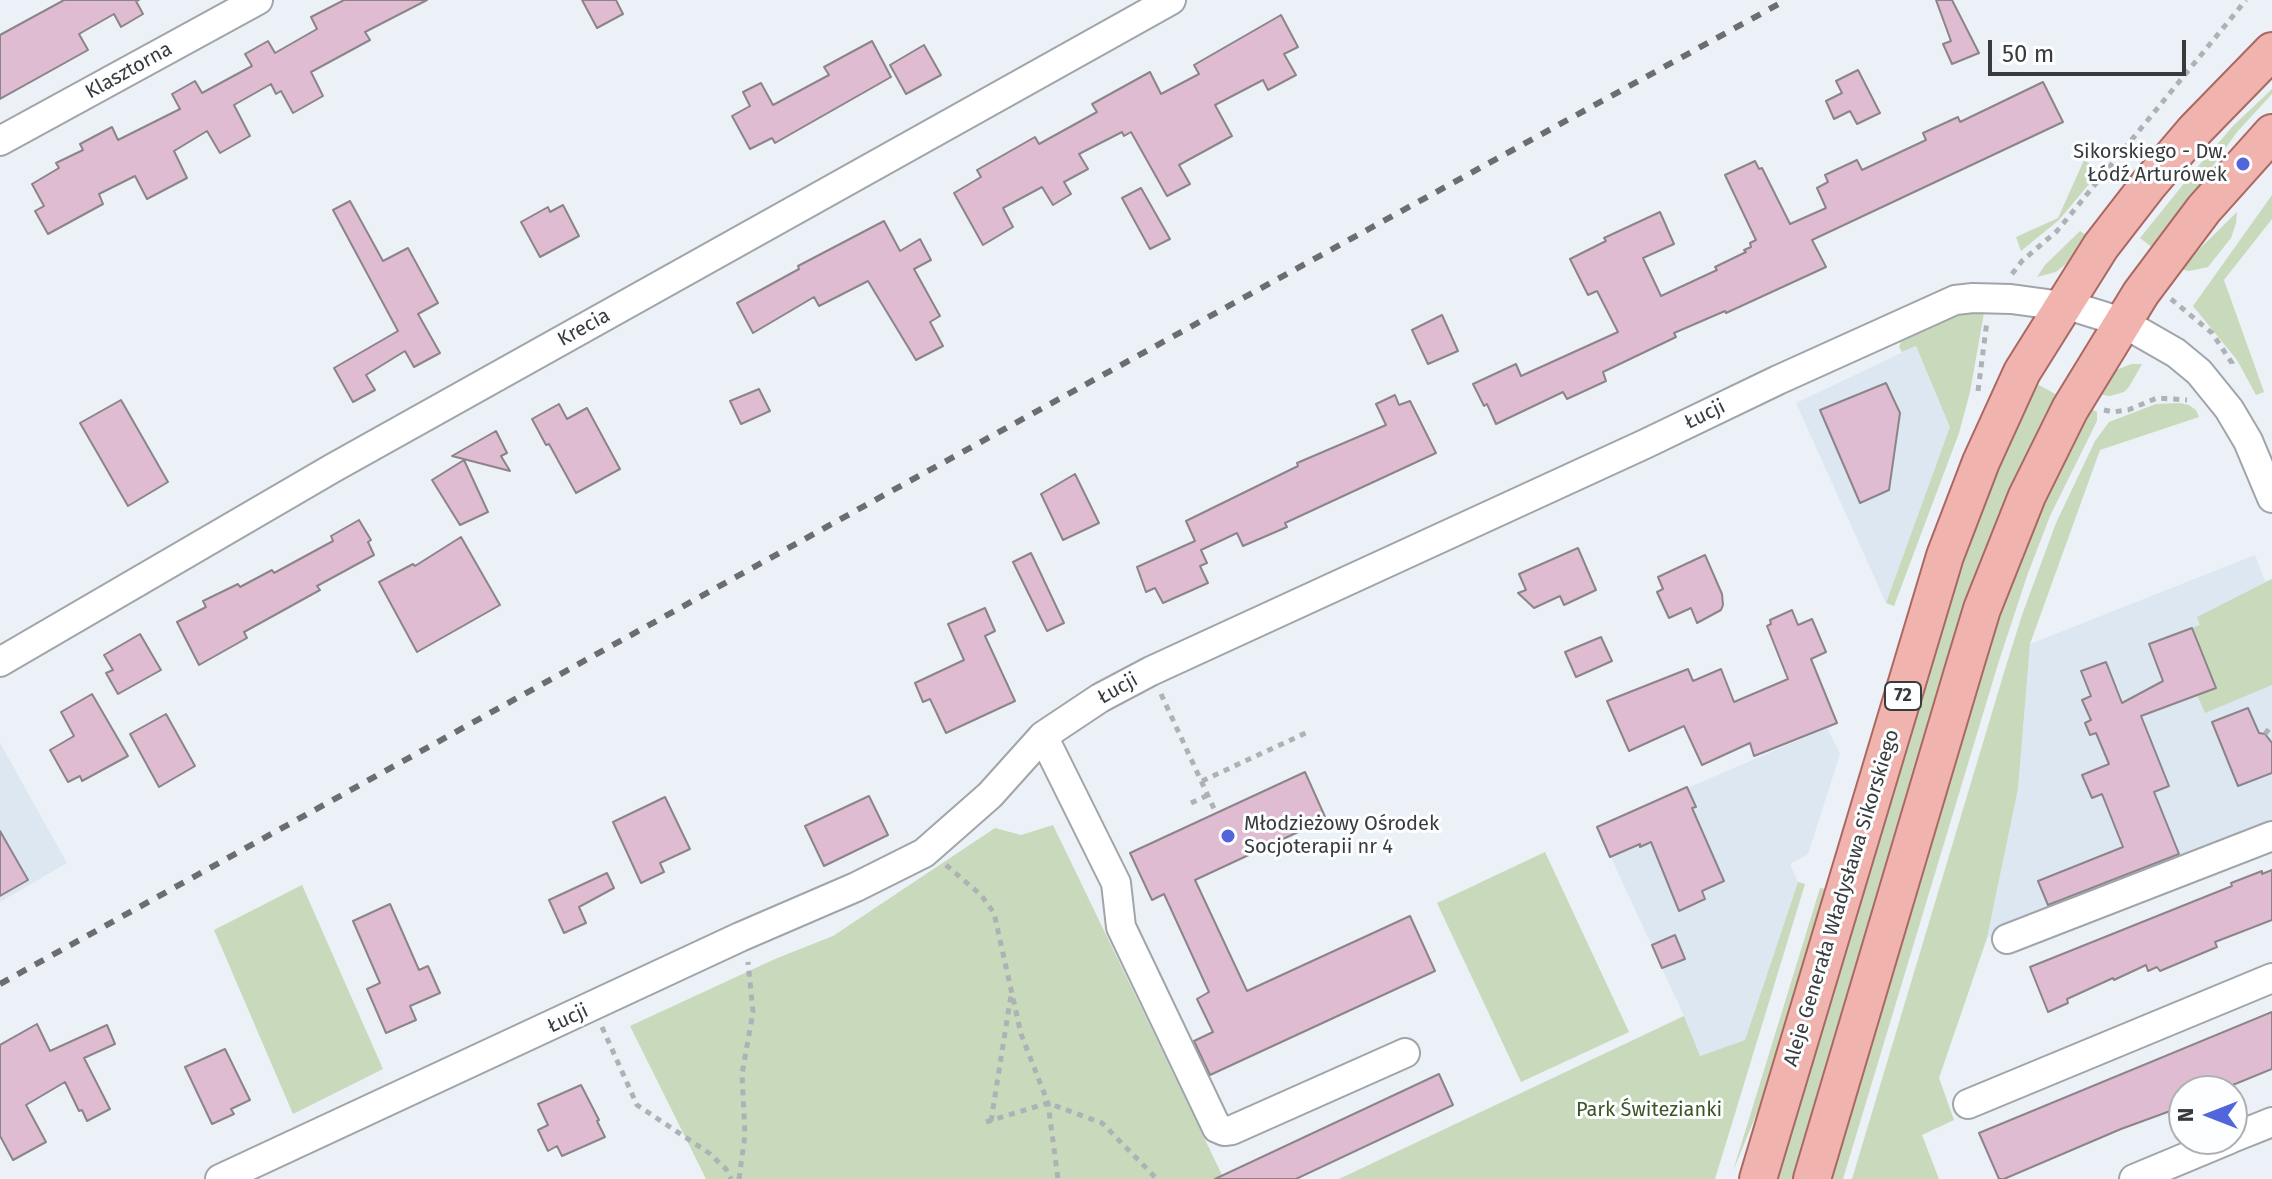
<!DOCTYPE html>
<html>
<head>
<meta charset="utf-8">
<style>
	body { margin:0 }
	#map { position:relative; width:2272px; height:1179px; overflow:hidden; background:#ebf1f6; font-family:"Fira Sans",sans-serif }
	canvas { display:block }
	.north { position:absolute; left:2168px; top:1075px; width:80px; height:80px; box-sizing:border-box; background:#fdfeff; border:2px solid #aeb0b1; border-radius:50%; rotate:270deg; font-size:22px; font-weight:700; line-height:32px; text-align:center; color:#383a3c }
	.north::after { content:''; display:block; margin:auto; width:28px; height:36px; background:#5166db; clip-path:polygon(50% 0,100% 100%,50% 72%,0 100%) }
	.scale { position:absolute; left:1988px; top:40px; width:198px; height:36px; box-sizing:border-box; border:4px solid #383a3c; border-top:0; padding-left:10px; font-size:24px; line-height:28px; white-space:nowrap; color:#383a3c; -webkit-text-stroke:6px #fdfeff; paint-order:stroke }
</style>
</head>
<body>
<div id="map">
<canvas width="2272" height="1179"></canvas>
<div class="north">N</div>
<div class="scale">50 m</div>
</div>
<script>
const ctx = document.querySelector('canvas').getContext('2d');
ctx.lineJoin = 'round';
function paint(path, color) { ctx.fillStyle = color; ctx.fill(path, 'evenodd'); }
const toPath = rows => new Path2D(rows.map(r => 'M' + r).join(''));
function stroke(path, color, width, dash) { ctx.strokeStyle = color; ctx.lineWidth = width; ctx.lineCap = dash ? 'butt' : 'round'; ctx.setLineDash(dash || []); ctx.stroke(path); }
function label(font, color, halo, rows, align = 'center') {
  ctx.font = font + ' "Fira Sans",sans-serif'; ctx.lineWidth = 6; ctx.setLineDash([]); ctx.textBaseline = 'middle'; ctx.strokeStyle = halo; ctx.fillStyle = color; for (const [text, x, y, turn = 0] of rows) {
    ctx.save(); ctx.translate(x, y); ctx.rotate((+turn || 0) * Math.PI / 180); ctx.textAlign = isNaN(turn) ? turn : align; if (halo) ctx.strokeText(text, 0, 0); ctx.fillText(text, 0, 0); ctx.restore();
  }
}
paint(toPath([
	[1916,346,1951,427,1886,603,1796,403],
	[2255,555,2265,581,2272,579,2272,823,2050,911,1987,938,2018,789,2030,644],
	[1827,728,1840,754,1808,854,1790,864,1798,882,1745,1040,1700,1056,1684,1016,1597,827],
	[0,743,67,863,0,902]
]), '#dce7f2');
paint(toPath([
	[2272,89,2272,94,2237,132,2154,249,2140,238,2194,171,2233,126],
	[2084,160,2100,171,2059,220,2021,251,2016,237,2058,218],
	[2272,195,2272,219,2224,280,2264,392,2256,395,2237,360,2193,306],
	[2237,212,2236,223,2231,238,2208,267,2189,271,2179,269],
	[2080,231,2087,236,2066,264,2056,272,2037,277,2045,265],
	[1973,311,1984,313,1970,392,1959,433,1894,606,1886,603,1950,427,1916,346,1902,352,1899,347,1902,338,1949,316],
	[2131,364,2142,364,2129,387,2124,392,2110,396,2099,394,2114,371],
	[2037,384,2059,396,2028,454,1978,570,1796,1179,1775,1179,1973,524,2015,429],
	[2180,403,2189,405,2196,410,2199,417,2100,450,2030,644,2018,789,1987,938,1939,1078,1954,1120,1922,1135,1939,1179,1852,1179,2006,666,2022,615,2056,523,2095,441,2109,422,2156,404],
	[2090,408,2097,412,2097,421,2050,516,2027,576,1998,664,1843,1179,1830,1179,1998,615,2038,512],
	[2272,579,2272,685,2205,713,2197,695,2216,688,2192,628,2200,625,2197,617],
	[1053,825,1224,1179,706,1179,630,1026,775,959,833,936,995,828,1021,835],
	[1545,852,1629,1032,1521,1082,1437,903],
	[1798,882,1805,884,1715,1179,1339,1179,1684,1016,1700,1056,1745,1040],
	[302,885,383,1069,293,1114,214,930],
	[1820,888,1826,889,1780,1042,1759,1108,1733,1171]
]), '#c8dabb');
const building = toPath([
	[64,0,139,0,136,1,143,14,121,27,114,14,79,34,88,50,0,99,0,35,64,0],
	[344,0,427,0,365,32,370,40,311,72,323,96,293,113,281,91,276,94,271,84,234,105,250,136,220,153,207,131,174,151,187,178,147,199,135,176,99,194,103,204,48,234,35,211,44,206,32,184,59,168,56,163,83,150,80,144,112,127,118,140,180,109,172,94,195,81,202,93,252,66,245,54,268,41,275,53,317,29,311,17,344,0],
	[582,0,616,0,623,14,597,28,582,0],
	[1936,0,1952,0,1979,53,1952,64,1943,44,1951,41,1936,0],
	[1281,15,1298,47,1284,54,1296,75,1268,90,1263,80,1215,105,1232,136,1179,165,1190,184,1167,196,1131,132,1124,136,1122,132,1079,154,1088,169,1064,182,1071,194,1053,205,1042,187,1003,208,1013,227,983,245,954,193,981,177,977,170,1035,137,1039,144,1097,112,1092,104,1150,72,1161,94,1199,74,1194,65,1281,15],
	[872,41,891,77,775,143,772,138,750,149,732,116,750,106,743,92,761,83,773,105,829,75,824,67,872,41],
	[924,45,941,75,906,94,890,65,924,45],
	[1858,70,1880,113,1857,124,1850,111,1834,119,1826,101,1842,93,1836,81,1858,70],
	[2043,82,2063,122,1812,240,1826,267,1726,313,1725,311,1674,333,1676,337,1603,372,1606,381,1567,399,1563,392,1496,424,1487,404,1484,406,1473,384,1516,364,1521,376,1618,332,1597,291,1588,295,1570,259,1606,241,1604,238,1660,212,1674,244,1643,258,1661,296,1717,270,1715,267,1746,252,1744,250,1751,247,1750,243,1756,240,1725,175,1755,161,1759,169,1762,168,1790,224,1826,208,1817,188,1828,182,1825,175,1857,160,1862,170,1926,140,1923,133,1958,117,1960,122,2043,82],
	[1141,188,1170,239,1150,249,1122,198,1141,188],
	[350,201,383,261,408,248,438,303,418,314,440,353,414,367,405,351,366,375,375,390,353,402,334,368,398,331,333,210,350,201],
	[563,205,579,236,540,257,521,222,548,207,550,212,563,205],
	[884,221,900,251,920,239,931,260,914,269,940,316,930,322,943,346,916,360,868,281,819,306,814,297,753,333,737,303,799,269,798,266,884,221],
	[1442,315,1458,351,1428,364,1412,330,1442,315],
	[1886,383,1900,413,1889,490,1860,503,1820,410,1886,383],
	[759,389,770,411,741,424,730,401,759,389],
	[1395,395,1399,405,1410,401,1436,453,1285,523,1287,527,1243,546,1237,533,1201,550,1207,563,1200,566,1208,583,1163,603,1155,588,1146,592,1137,567,1195,541,1186,521,1298,466,1297,463,1386,425,1376,404,1395,395],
	[121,400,168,482,128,506,80,423,121,400],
	[559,404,567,419,587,408,620,469,576,493,549,444,546,445,532,419,559,404],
	[496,431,507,453,501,456,510,471,452,456,496,431],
	[464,460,488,512,460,525,432,480,464,460],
	[1075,474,1099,523,1063,540,1041,494,1075,474],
	[359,520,371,540,368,542,374,555,317,586,320,590,244,632,247,638,199,665,177,622,206,607,203,601,238,584,240,587,272,570,274,573,333,541,331,536,359,520],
	[461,537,500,605,417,652,379,582,413,564,415,566,461,537],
	[1578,548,1596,590,1564,605,1560,596,1534,608,1518,593,1526,590,1519,574,1578,548],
	[1031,553,1064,623,1047,631,1013,562,1031,553],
	[1705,555,1722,594,1723,605,1721,610,1697,623,1691,608,1669,618,1657,592,1663,589,1658,577,1705,555],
	[985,608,995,631,985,636,1015,701,946,733,930,699,923,702,915,683,964,660,948,624,985,608],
	[1792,610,1798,625,1812,619,1826,652,1811,659,1837,723,1754,756,1750,743,1702,765,1684,726,1629,751,1607,701,1688,669,1693,681,1721,669,1734,702,1788,679,1767,626,1771,624,1770,620,1792,610],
	[2192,628,2216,688,2141,716,2169,786,2154,792,2179,854,2048,905,2038,881,2123,847,2102,794,2092,798,2082,775,2109,764,2096,733,2090,735,2085,723,2091,720,2082,700,2091,696,2081,671,2106,662,2122,703,2163,681,2149,644,2192,628],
	[140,634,161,670,118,694,106,673,113,670,104,655,140,634],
	[1601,637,1612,661,1576,677,1565,652,1601,637],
	[92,694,128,756,82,781,80,776,68,782,50,750,74,736,61,712,92,694],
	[2248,708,2259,733,2265,734,2272,743,2272,773,2238,786,2212,722,2248,708],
	[166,714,195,766,159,787,130,734,166,714],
	[1305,772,1326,819,1195,880,1247,991,1410,916,1435,971,1210,1075,1194,1041,1213,1032,1197,999,1209,992,1164,894,1152,900,1130,853,1305,772],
	[1687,787,1696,807,1692,808,1724,881,1702,891,1705,899,1679,911,1651,842,1640,847,1640,844,1610,857,1597,827,1687,787],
	[869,796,888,835,824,866,805,826,869,796],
	[665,797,690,849,660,863,664,872,641,883,613,822,665,797],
	[0,831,28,880,0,896,0,831],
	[2272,870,2272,920,2215,942,2217,947,2160,971,2157,967,2148,971,2146,965,2114,980,2113,978,2067,999,2068,1003,2048,1012,2030,967,2232,886,2231,883,2262,871,2262,874,2272,870],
	[607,873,614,888,579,907,586,923,564,933,549,900,607,873],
	[390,904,419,970,428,966,440,993,410,1006,416,1020,386,1033,367,989,380,983,353,921,390,904],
	[1675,935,1685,959,1662,968,1652,945,1675,935],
	[2272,1012,2272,1069,2218,1091,2184,1091,2184,1106,2121,1129,2004,1179,1999,1179,1979,1133,2272,1012],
	[37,1024,50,1051,107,1025,115,1044,84,1058,110,1109,87,1121,82,1110,79,1111,65,1082,26,1105,46,1142,13,1160,0,1136,0,1045,37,1024],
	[225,1049,250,1100,231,1109,234,1114,212,1124,185,1067,225,1049],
	[1439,1074,1453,1105,1296,1179,1215,1179,1439,1074],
	[581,1085,599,1120,597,1121,605,1137,562,1156,557,1146,548,1151,538,1130,548,1125,538,1104,581,1085]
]);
paint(building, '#dfbcd1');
stroke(building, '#8b8588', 2);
const minor = toPath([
	[0,141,258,0],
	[0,662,333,468,1171,0],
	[1043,736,1116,883,1121,927,1217,1128,1224,1131,1232,1130,1405,1053],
	[2007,939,2272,836],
	[1968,1104,2272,978],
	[2232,1138,2272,1122],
	[220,1179,740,937,856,887,924,853,990,795,1043,736,1100,698,1151,671,1645,444,1778,380,1955,300,1973,298,2011,299,2077,308,2122,322,2176,353,2199,372,2229,409,2248,441,2272,498],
	[2134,1179,2230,1139]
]);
const major = toPath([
	[1758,1179,1945,556,1981,462,2022,372,2101,246,2149,184,2195,130,2272,51],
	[1812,1179,1965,665,1982,609,2027,496,2070,409,2141,293,2204,209,2272,133]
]);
stroke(minor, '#a0a5a9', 32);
stroke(major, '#aa6862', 40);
stroke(toPath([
	[2012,274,2022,261,2057,231,2246,0],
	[2171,299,2212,333,2232,363,2232,368],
	[1978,391,1987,321],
	[2104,410,2113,412,2128,410,2157,398,2187,400],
	[1161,694,1216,813],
	[2265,734,2272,725],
	[1202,781,1310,731],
	[1191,803,1208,795],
	[946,865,981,895,994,913,1021,1034,1048,1103,1058,1179],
	[602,1027,637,1105,709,1153,726,1169,731,1179],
	[991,1121,1011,995],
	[986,1122,1048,1103,1102,1123,1157,1179],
	[739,1179,745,1135,742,1074,753,1012,748,962]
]), '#aeb2b6', 5, [6, 6]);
stroke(minor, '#fff', 28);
stroke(major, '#f1b3ad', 36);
stroke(toPath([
	[0,984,886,494,1786,0]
]), '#6b6e71', 6, [10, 10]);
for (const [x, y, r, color] of [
	[2243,164,8,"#5166db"],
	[1228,836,8,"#5166db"]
]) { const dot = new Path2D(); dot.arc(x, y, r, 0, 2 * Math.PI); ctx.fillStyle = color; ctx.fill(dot); stroke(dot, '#fdfeff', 3); }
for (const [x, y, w] of [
	[1903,696,36]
]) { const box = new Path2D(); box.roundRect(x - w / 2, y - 14, w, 28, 6); ctx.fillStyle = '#fdfeff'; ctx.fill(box); stroke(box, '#383a3c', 2); }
label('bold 18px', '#383a3c', null, [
	["72",1903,696]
]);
label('20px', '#383a3c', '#fdfeff', [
	["Klasztorna",129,71,-29],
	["Krecia",584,328,-29],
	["Łucji",1705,415,-26],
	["Łucji",1118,689,-29],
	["Aleje Generała Władysława Sikorskiego",1842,898,-73],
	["Łucji",568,1019,-25]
]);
label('20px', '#383a3c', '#fdfeff', [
	["Sikorskiego - Dw.",2227,152],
	["Łódź Arturówek",2227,175],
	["Młodzieżowy Ośrodek",1244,824,"left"],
	["Socjoterapii nr 4",1244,847,"left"]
], 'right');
label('20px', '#3b5425', '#fdfeff', [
	["Park Świtezianki",1649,1110]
]);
</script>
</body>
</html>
